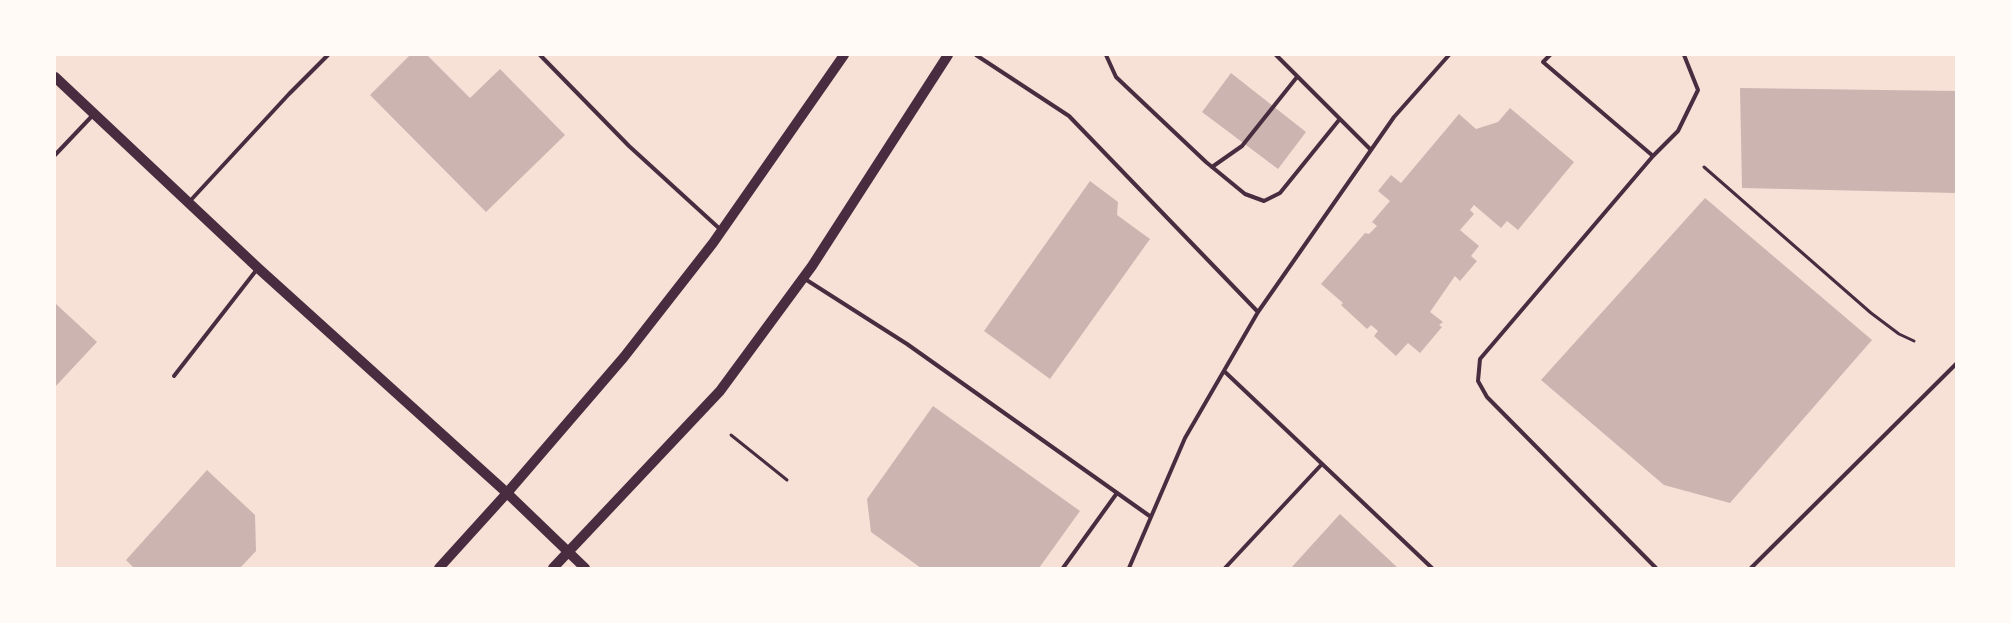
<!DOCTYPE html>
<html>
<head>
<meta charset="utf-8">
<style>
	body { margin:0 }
	#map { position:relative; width:2011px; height:623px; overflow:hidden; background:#f7e1d7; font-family:Spectral,serif }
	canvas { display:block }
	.frame { position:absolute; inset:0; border:56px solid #fffaf5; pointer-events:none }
</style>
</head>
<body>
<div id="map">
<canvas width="2011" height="623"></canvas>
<div class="frame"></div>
</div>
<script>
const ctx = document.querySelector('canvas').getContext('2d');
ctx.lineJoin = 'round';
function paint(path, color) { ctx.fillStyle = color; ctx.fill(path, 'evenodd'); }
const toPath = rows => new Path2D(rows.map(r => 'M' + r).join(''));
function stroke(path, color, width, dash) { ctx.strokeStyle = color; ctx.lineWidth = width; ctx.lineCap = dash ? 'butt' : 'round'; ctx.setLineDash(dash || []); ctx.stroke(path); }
paint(toPath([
	[410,55,428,56,470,98,500,69,565,135,486,212,370,95],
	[1231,73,1306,132,1278,169,1202,112],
	[1740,88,1956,91,1956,193,1742,188],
	[1510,108,1574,162,1518,230,1507,221,1501,228,1474,205,1470,210,1474,214,1460,230,1479,246,1471,256,1477,261,1460,281,1455,276,1430,312,1443,322,1439,325,1442,327,1420,353,1408,343,1396,356,1374,336,1378,331,1371,325,1367,329,1341,305,1343,303,1321,284,1365,233,1369,234,1377,226,1372,222,1390,201,1378,191,1391,175,1401,183,1459,114,1476,129,1498,122],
	[1090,181,1118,202,1117,215,1150,239,1050,379,984,331],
	[1705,198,1872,340,1730,503,1664,485,1541,380],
	[55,303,97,342,55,387],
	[933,406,1080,511,1039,568,921,568,871,532,867,499],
	[207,470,255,515,256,551,240,568,134,568,126,560],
	[1340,514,1398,568,1291,568]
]), '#ccb4b1');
stroke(toPath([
	[1704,167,1871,313,1899,334,1914,341],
	[731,435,787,480]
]), '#4a2c40', 3);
stroke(toPath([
	[540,55,629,146,721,230],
	[976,55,1069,116,1258,312],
	[1106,55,1116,77,1206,162,1245,194,1264,201,1280,193,1339,120],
	[1276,55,1371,150],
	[1550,55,1543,62,1653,156],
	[55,155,93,115],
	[1212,167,1242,146,1297,77],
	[190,201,289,94,328,55],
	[805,279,907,344,1151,517],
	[1224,371,1432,568],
	[174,376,258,268],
	[1063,568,1117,493],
	[1129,568,1185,438,1258,312,1394,117,1449,55],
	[1225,568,1322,464],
	[1656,568,1487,397,1478,381,1480,359,1653,156,1678,131,1698,90,1684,55],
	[1751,568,1956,364]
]), '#4a2c40', 4);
stroke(toPath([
	[55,77,258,268,507,493,585,568],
	[439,568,507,493,624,357,713,243,844,55],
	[553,568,720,391,812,266,948,55]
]), '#4a2c40', 10);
</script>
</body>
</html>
